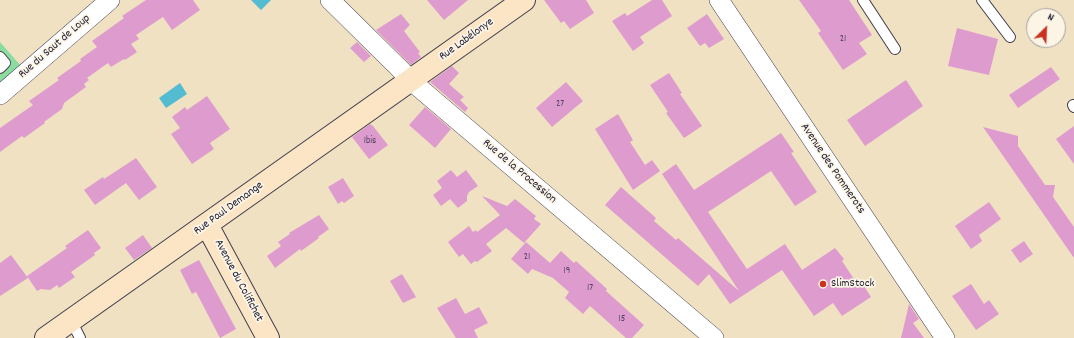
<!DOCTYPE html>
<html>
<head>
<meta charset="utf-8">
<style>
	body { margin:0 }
	#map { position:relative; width:1074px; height:338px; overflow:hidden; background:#f0e1c2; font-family:Dekko,sans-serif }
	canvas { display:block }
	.north { position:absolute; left:1026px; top:8px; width:40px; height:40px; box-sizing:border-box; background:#fcf5e5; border:1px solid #a5a1a1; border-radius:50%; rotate:24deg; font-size:11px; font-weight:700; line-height:16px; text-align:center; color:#22223b }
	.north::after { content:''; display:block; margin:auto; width:14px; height:18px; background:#c8321e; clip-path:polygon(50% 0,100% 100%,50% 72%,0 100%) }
</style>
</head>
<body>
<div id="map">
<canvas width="1074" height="338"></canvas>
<div class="north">N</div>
</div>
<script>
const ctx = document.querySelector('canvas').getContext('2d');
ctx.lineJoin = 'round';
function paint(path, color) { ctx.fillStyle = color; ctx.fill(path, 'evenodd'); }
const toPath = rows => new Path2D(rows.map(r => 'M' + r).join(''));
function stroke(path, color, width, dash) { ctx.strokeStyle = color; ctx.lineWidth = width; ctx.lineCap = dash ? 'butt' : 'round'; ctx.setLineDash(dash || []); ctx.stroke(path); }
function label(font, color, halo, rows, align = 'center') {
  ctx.font = font + ' Dekko,sans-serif'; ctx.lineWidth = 3.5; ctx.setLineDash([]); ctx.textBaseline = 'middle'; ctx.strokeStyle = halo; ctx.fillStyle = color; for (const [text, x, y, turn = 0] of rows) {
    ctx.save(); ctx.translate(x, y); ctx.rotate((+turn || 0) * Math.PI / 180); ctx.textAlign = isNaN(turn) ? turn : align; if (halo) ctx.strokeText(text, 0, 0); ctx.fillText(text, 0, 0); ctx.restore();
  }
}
paint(toPath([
	[0,42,21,66,0,84]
]), '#8bdd9f');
paint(toPath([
	[251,0,271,0,261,10],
	[180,83,187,94,166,108,159,98]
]), '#53bcd0');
paint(toPath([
	[146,0,193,0,200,10,172,30,163,17,136,35,139,39,131,44,137,52,125,60,124,59,111,67,108,63,87,78,89,80,84,84,86,87,64,103,62,109,44,122,45,123,24,138,22,136,0,152,0,128,33,105,29,101,59,80,57,78,81,61,80,59,97,47,92,41,124,18,122,16],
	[427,0,468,0,444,20],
	[544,0,586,0,594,13,570,29,564,21,561,23],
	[652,0,662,0,672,16,640,37,644,43,633,51,612,21,625,13,627,16],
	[799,0,849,0,872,35,859,43,867,54,843,70,818,33,821,31],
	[401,14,410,25,404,31,420,52,418,53,421,57,411,65,376,30],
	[707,14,724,39,709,48,705,43,700,46,687,28],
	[957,28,998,39,989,75,948,66],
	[357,42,371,56,364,62,350,48],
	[452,66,459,73,449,84,464,97,460,100,468,108,465,112,430,82],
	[1051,67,1060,79,1018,108,1009,95],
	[669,73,682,93,680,94,702,126,684,138,666,113,668,112,650,85],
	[906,80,923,106,865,146,847,120],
	[566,82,583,101,552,127,536,108],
	[207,96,230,129,210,143,214,149,192,164,171,134,180,128,172,117,185,107,187,110],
	[425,107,451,129,435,148,409,125],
	[618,114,633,140,630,142,645,165,652,160,660,171,633,190,595,129],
	[370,124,373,126,388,145,369,159,352,137],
	[1074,126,1074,164,1056,139],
	[983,127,1018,136,1018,146,1045,185,1055,185,1053,197,1074,227,1074,258],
	[781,133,794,152,791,153,817,192,795,206,771,171,708,212,747,269,785,244,802,270,835,248,844,259,842,261,856,282,860,280,871,297,842,316,833,303,814,316,782,270,730,304,709,274,698,286,605,205,621,187,656,218,654,221,676,240,678,238,739,291,662,174,676,164,694,190],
	[136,158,157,187,139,200,126,183,95,205,84,190,103,177,104,179],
	[451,170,457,177,466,170,478,186,469,192,467,196,467,201,458,208,450,199,441,206,433,195,442,188,437,181],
	[343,178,354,196,344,203,342,201,338,204,328,187],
	[482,196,507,206,515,199,536,216,534,219,541,224,524,243,506,228,486,244,492,251,477,262,475,261,471,264,463,254,459,257,448,242,469,226,473,232,476,230,477,232,500,215],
	[989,202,1001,219,979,235,982,241,971,249,955,226],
	[319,215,329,229,318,237,319,238,301,251,300,249,275,268,267,256,281,246,278,242,290,234,289,233],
	[88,230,101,248,94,253,95,255,71,272,75,277,59,288,57,285,50,290,41,289,37,291,27,276,67,248,65,246],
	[143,235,152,248,134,260,125,248],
	[1024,241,1033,254,1020,263,1011,250],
	[526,242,550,263,561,251,574,263,576,261,607,289,606,291,644,325,632,338,626,338,590,306,583,314,565,298,569,292,553,278,532,269,528,274,511,259],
	[11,255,28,278,0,296,0,263],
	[199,260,236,329,220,338,196,292,192,294,180,270],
	[402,274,416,297,403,303,390,281],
	[971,284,984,304,989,300,999,314,976,330,952,296],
	[456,298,465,314,479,307,488,323,474,330,478,338,456,338,437,308],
	[909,304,919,319,913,323,924,338,901,338]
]), '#de9cce');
const service = toPath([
	[863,0,895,49],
	[982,0,1010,37],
	[0,57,5,63,0,68],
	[1073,105,1074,107],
	[71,320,80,338]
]);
const minor = toPath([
	[330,0,400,69,410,80,714,338],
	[719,0,945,338],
	[0,95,110,0]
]);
const secondary = toPath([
	[207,225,268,338],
	[46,338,524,0]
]);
stroke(service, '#413f4f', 12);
stroke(minor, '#413f4f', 20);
stroke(secondary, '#413f4f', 24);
stroke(service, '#fff', 10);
stroke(minor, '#fff', 19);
stroke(secondary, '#fce5c4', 22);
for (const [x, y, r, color] of [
	[823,284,4,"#c8321e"]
]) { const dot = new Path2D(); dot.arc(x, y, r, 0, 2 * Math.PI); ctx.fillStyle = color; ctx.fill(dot); stroke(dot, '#fcf5e5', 1.5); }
label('10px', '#514060', null, [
	["21",843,40],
	["27",560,105],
	["1bis",370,142],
	["21",527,258],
	["19",567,272],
	["17",590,289],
	["15",622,320]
]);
label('12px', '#22223b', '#fcf5e5', [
	["Rue Labélonye",467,40,-36],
	["Rue du Saut de Loup",55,47,-41],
	["Avenue des Pommerots",832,169,56],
	["Rue de la Procession",519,172,40],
	["Rue Paul Demange",229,209,-36],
	["Avenue du Colifichet",238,281,62]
]);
label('12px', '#22223b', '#fcf5e5', [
	["SlimStock",831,284]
], 'left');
</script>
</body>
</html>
